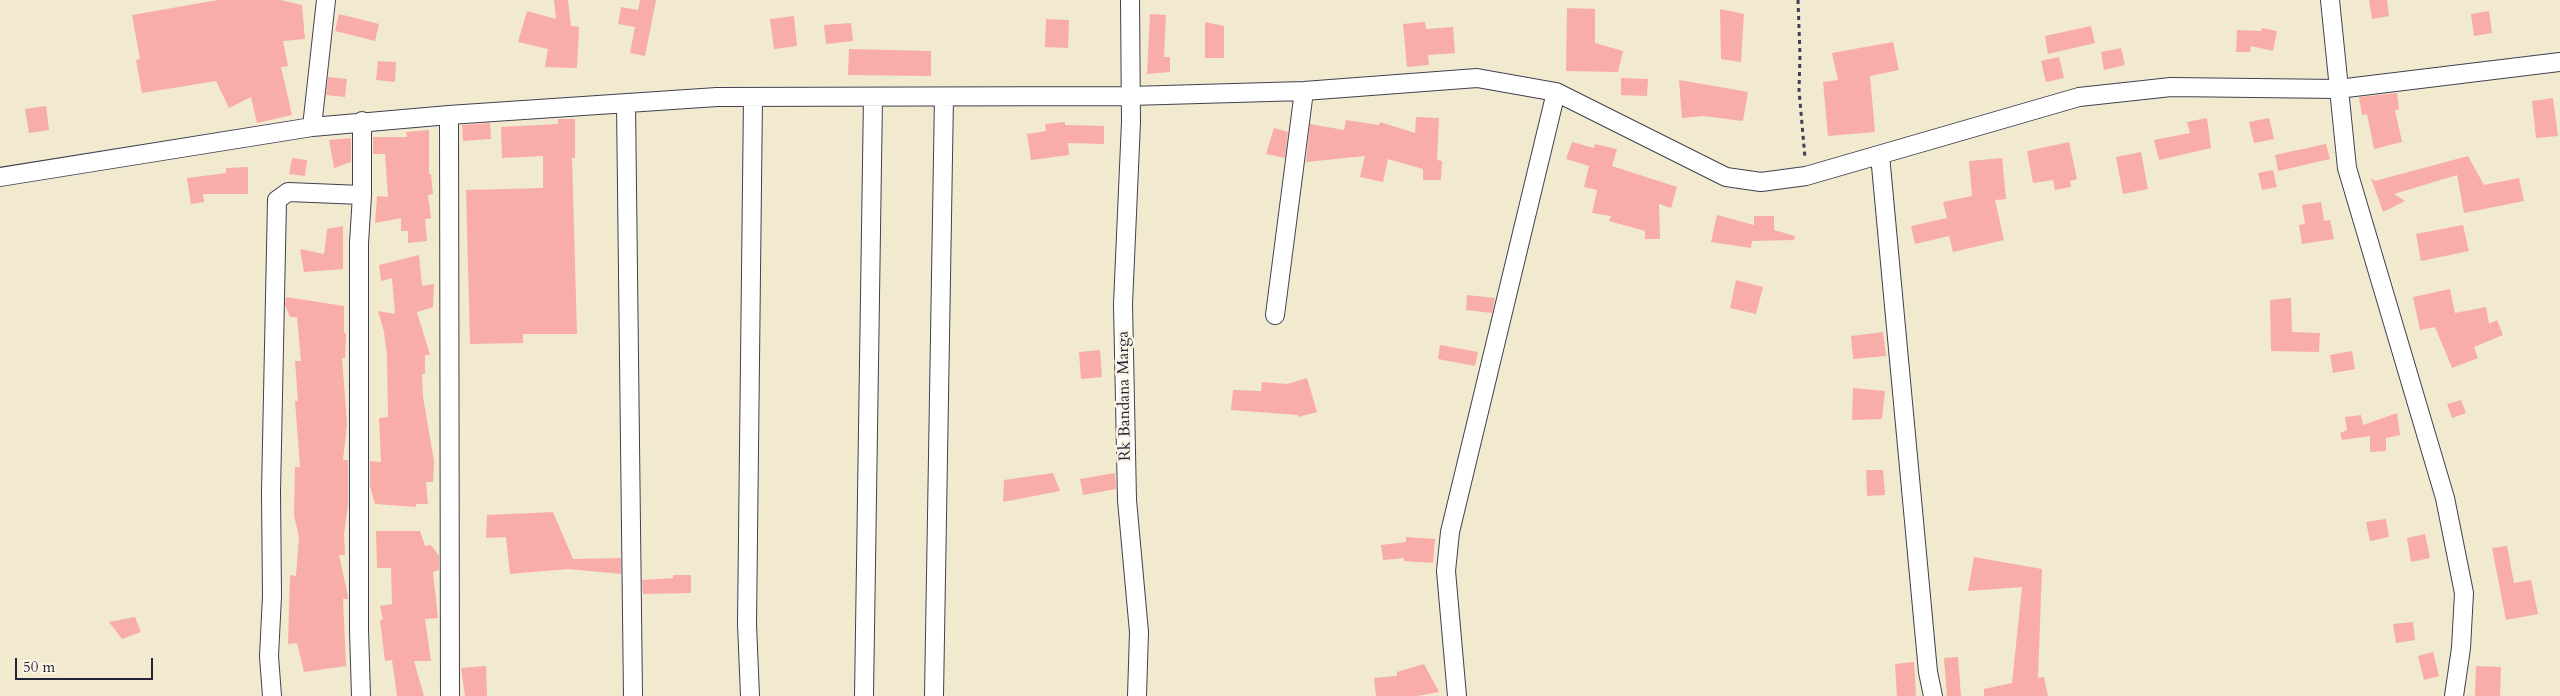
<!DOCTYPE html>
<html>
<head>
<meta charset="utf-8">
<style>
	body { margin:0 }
	#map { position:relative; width:2560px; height:696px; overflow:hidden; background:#f1eacf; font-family:Cardo,serif }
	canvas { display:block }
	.scale { position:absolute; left:15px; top:658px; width:138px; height:22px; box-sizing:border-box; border:2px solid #22223b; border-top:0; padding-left:6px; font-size:15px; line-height:18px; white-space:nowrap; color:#22223b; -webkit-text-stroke:4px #fcf5e5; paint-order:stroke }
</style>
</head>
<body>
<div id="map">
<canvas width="2560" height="696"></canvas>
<div class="scale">50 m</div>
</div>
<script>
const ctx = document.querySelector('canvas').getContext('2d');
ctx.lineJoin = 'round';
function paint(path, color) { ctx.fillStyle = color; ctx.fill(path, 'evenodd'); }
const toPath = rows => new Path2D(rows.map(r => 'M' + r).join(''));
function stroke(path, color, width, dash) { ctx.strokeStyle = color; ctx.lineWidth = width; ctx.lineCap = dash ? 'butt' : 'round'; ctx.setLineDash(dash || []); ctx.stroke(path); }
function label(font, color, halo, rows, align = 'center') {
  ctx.font = font + ' Cardo,serif'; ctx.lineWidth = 5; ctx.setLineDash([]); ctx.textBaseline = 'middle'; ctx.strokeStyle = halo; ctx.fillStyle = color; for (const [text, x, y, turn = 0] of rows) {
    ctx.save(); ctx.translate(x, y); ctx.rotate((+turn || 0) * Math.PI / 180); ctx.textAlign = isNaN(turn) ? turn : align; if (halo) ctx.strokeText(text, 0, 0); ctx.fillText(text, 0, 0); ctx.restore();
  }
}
paint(toPath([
	[218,0,281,0,302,5,305,39,283,41,288,66,281,67,292,115,257,123,251,97,229,108,216,81,142,93,136,60,140,59,132,15],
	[554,0,568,0,571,26,579,27,577,68,545,67,548,49,518,42,527,11,556,19],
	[640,0,656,0,645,56,630,53,635,27,618,24,621,7,638,10],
	[2369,0,2387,0,2389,16,2372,19],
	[1567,8,1595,9,1595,43,1623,51,1618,72,1566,71],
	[1720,9,1744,14,1741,62,1721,59],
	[2489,11,2492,33,2474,36,2471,14],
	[339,14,379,24,375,41,335,31],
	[1150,14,1166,15,1164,57,1170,57,1170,72,1147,74],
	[794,16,797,46,774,49,770,19],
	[1046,19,1069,20,1068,48,1045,47],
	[1205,22,1224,26,1224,58,1205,58],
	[1425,22,1426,29,1453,27,1455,53,1428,55,1429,65,1407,67,1403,24],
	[851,23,853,41,826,44,824,25],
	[2091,26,2095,43,2048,54,2045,36],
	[2262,28,2277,31,2273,51,2251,46,2250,52,2236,52,2237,30,2261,31],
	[1893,42,1899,70,1870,76,1875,132,1828,136,1823,82,1838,80,1832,53],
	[2121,48,2125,65,2104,70,2101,52],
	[849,49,931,51,931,76,848,75],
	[2059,57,2064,78,2046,82,2041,61],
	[378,61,396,62,395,82,376,80],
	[328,77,347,79,345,97,326,95],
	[1621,78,1648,79,1647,96,1621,95],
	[1679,80,1748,92,1743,121,1703,116,1682,118],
	[2397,93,2399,110,2395,110,2402,142,2374,149,2367,114,2362,115,2359,97],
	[2553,98,2558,136,2536,138,2532,101],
	[46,106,49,130,29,133,25,109],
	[1416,117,1439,118,1437,160,1442,161,1441,180,1423,180,1423,169,1388,159,1383,182,1360,177,1365,156,1306,162,1310,124,1344,130,1346,120,1379,125,1380,122,1415,133],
	[2207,118,2211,148,2159,160,2154,140,2190,133,2187,122],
	[2269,118,2274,139,2254,143,2249,122],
	[558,119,575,119,575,158,572,158,577,334,523,334,523,343,470,344,466,190,543,188,543,156,502,158,501,127,558,124],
	[1065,122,1065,125,1104,126,1104,144,1068,143,1069,155,1031,160,1027,134,1046,131,1045,124],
	[490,123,491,139,463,141,462,125],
	[1274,128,1288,132,1285,158,1266,154],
	[429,130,429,174,431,174,433,194,428,195,431,218,425,219,427,241,408,243,408,231,401,231,401,218,375,223,377,196,388,197,385,154,373,154,373,137,407,137,406,132],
	[351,138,351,162,334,168,329,140],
	[1572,142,1594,148,1595,144,1617,149,1612,166,1677,187,1671,208,1659,204,1660,239,1645,239,1645,231,1609,221,1611,216,1592,213,1597,190,1584,187,1589,166,1566,159],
	[2069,142,2077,179,2070,181,2071,187,2055,190,2053,180,2033,183,2027,151],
	[2326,144,2330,159,2278,171,2275,155],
	[2141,152,2148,189,2123,194,2116,157],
	[2468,156,2484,185,2519,178,2524,201,2464,213,2457,175,2394,194,2405,201,2383,212,2371,178,2375,181],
	[292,158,307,160,305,176,289,174],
	[2002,158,2006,199,1995,200,2004,240,1953,252,1949,236,1915,244,1911,226,1947,218,1943,202,1972,196,1969,161],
	[248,167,248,194,203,194,204,202,191,204,187,178,226,173,226,168],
	[2273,170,2277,187,2262,190,2258,173],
	[2321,202,2324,221,2330,220,2334,239,2302,244,2299,225,2305,224,2302,205],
	[1717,215,1754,225,1754,216,1774,216,1774,230,1795,236,1794,240,1752,241,1751,248,1711,242],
	[2463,225,2469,251,2421,261,2416,234],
	[343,226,343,269,304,272,300,249,324,254,327,229],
	[419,255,422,286,434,284,433,307,417,312,430,355,425,355,425,374,422,374,423,397,434,461,433,482,426,482,428,504,416,504,416,507,375,504,370,486,370,461,381,462,379,418,388,417,387,355,384,332,378,311,395,314,392,278,381,281,379,265],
	[1736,280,1763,287,1756,314,1730,308],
	[2450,289,2455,313,2486,307,2489,324,2497,320,2503,335,2474,347,2478,358,2452,368,2435,327,2420,330,2413,297],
	[1467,295,1495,298,1492,313,1466,310],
	[286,297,344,306,344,333,346,333,345,358,342,358,347,424,343,460,348,460,348,505,344,534,345,555,339,555,348,596,348,599,343,599,346,666,304,672,297,643,288,644,290,575,296,576,299,537,294,515,295,467,300,467,295,401,298,401,295,361,301,361,297,317,290,317,285,305],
	[2291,298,2292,332,2320,333,2319,352,2271,351,2270,300],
	[1883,332,1886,356,1853,359,1851,336],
	[1440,345,1478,352,1475,366,1438,359],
	[1100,350,1102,377,1081,379,1079,352],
	[2352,351,2355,369,2333,373,2330,355],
	[1307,378,1317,412,1298,417,1298,415,1231,410,1233,390,1261,391,1262,382,1287,384],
	[1853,388,1885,391,1882,419,1852,420],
	[2461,400,2466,413,2452,418,2447,404],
	[2397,413,2400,435,2386,438,2386,451,2370,452,2370,436,2342,440,2340,433,2347,430,2345,417,2361,415,2363,425],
	[1866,470,1883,470,1885,495,1867,496],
	[1053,473,1060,491,1003,502,1004,480],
	[1115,473,1116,489,1083,495,1080,479],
	[553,512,573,559,621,558,621,574,568,569,510,574,506,537,486,538,487,515],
	[2386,519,2389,537,2370,541,2366,522],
	[376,531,420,531,425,546,431,545,439,556,439,570,433,572,438,618,425,619,431,661,414,661,424,696,397,696,392,660,385,661,380,620,383,620,380,606,392,604,391,568,377,568],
	[2425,534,2430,558,2411,562,2407,538],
	[1406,537,1435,539,1433,563,1404,561,1404,558,1383,560,1381,545,1406,542],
	[2507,546,2514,583,2531,580,2538,614,2506,620,2492,548],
	[1974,557,2042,569,2038,678,2044,677,2048,696,1984,696,1984,689,2012,683,2022,587,1968,591],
	[673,575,691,575,691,593,643,594,642,580,673,578],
	[135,617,141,632,122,639,109,622],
	[2413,622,2415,640,2396,643,2393,624],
	[2433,652,2439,676,2424,680,2418,656],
	[1958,657,1961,696,1947,696,1944,658],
	[1914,662,1916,696,1897,696,1895,664],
	[1424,664,1439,692,1417,696,1376,696,1374,678,1397,676,1397,672],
	[486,666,487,696,465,696,461,668],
	[2476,666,2501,667,2500,696,2475,696]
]), '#f8ada9');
const minor = toPath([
	[1130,0,1131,122,1123,304,1127,500,1139,632,1137,696],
	[2330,0,2347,168,2445,498,2464,593,2461,648,2454,696],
	[626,103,633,696],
	[449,115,450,696],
	[312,127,326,0],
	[1880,155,1928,672,1933,696],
	[0,177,312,127,449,115,717,97,1130,96,1304,91,1477,78,1556,92,1726,177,1761,182,1806,176,2079,97,2171,87,2338,89,2560,62],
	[1275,315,1304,91],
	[272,696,269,656,272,596,271,492,277,200,288,192,362,195],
	[361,696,359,630,359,243,362,195,362,121],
	[750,696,747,624,753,97],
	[864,696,873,97],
	[934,696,944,97],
	[1457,696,1446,571,1450,532,1556,92]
]);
stroke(minor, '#414051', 20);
stroke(toPath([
	[1798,0,1800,55,1799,90,1805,158]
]), '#414051', 3, [4, 4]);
stroke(minor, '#fff', 18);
label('16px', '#22223b', '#fcf5e5', [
	["Rk Bandana Marga",1125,396,-91]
]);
</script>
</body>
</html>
